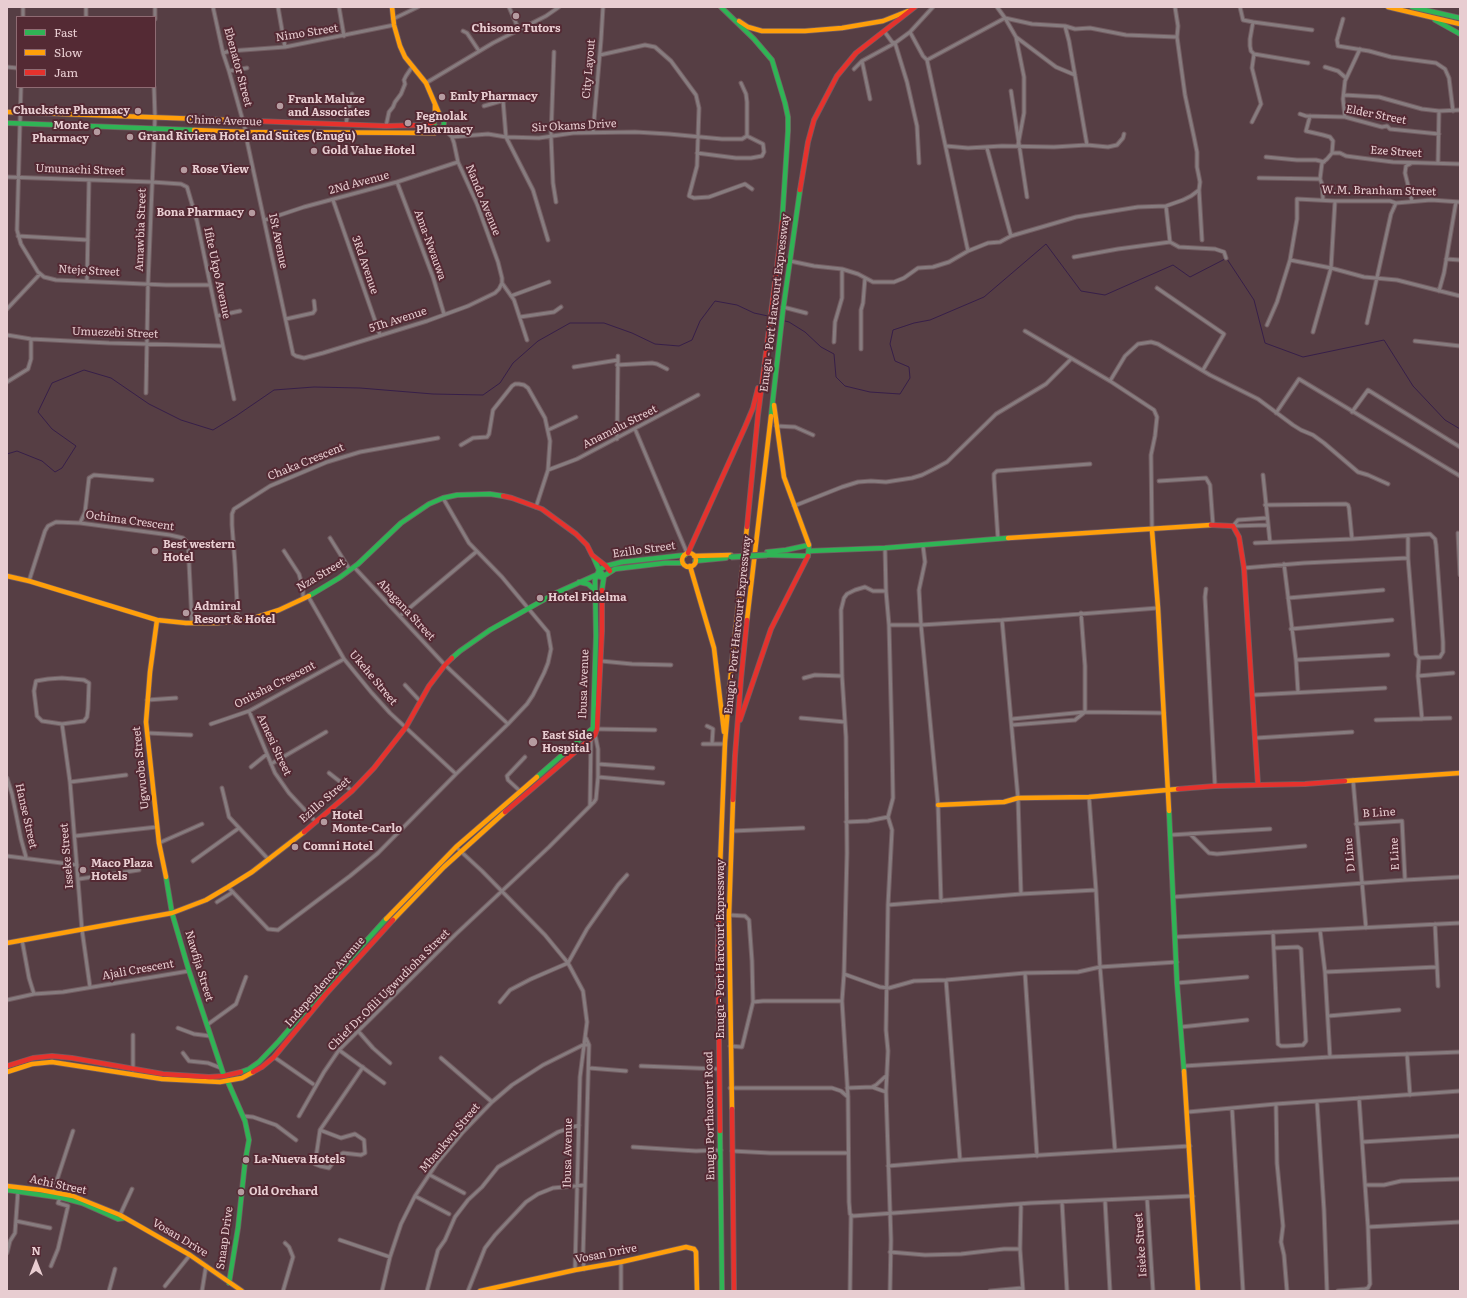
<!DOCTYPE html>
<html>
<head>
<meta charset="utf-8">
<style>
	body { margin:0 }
	#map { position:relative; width:1467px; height:1298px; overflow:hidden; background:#563e44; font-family:Literata,serif }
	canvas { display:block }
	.frame { position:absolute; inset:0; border:8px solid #e8cdd1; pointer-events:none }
	.legend { position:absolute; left:16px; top:16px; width:140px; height:72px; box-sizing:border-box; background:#542a34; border:1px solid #8f6b73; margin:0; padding:5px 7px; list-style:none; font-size:12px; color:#e8cdd1 }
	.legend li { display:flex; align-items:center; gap:8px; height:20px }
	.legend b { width:20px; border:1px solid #8f6b73 }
	.north { position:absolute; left:16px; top:1242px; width:40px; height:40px; -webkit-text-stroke:3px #542a34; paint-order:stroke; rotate:0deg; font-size:11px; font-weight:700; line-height:16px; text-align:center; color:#e8cdd1 }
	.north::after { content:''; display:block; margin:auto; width:14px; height:18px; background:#e8cdd1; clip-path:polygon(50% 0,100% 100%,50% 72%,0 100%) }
</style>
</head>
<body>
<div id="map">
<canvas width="1467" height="1298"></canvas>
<div class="frame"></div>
<ul class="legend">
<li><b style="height:5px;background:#30b455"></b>Fast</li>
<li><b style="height:5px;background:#ff9f0a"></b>Slow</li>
<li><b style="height:5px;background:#e5322d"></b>Jam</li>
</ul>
<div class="north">N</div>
</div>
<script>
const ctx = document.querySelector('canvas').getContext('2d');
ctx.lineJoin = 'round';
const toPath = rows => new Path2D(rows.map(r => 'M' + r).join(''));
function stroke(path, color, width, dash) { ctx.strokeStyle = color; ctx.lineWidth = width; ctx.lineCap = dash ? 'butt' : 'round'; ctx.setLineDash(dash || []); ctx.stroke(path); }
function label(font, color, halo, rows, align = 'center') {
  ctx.font = font + ' Literata,serif'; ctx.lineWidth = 4; ctx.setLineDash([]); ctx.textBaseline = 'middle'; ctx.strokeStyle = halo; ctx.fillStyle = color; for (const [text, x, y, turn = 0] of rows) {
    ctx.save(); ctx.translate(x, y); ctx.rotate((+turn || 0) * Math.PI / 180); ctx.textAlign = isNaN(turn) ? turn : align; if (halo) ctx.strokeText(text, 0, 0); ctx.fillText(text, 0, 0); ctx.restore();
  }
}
stroke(toPath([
	[1227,259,1254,300,1265,343,1303,357,1384,340,1413,386,1445,420,1460,429],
	[773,318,780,319],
	[785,321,789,322,805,332,821,347,834,354,836,377,845,386,870,392,900,394,910,378,909,367,895,361,890,344,893,330,914,323,930,320,984,297,1046,244,1081,291,1105,295,1173,265,1190,277,1225,259],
	[7,454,17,451,42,461,55,472,62,468,76,446,52,429,38,412,52,383,84,370,111,378,149,404,181,420,213,430,236,416,274,390,314,387,360,388,433,394,483,395,500,383,513,363,538,341,570,323,604,323,632,333,655,344,679,346,692,340,700,321,715,301,737,305,754,313,768,316]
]), '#371f49', 1);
const street = toPath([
	[213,7,223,53,229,71,246,132,247,141,293,354,296,356,304,358,323,353,427,321,468,306,495,293,499,289,502,283,502,278,498,262,477,204,458,162,454,143,452,137,442,127],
	[278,7,285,47],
	[339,7,344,36],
	[509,7,519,30],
	[997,7,1005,18,1032,24,1065,26,1075,29,1090,28,1126,35,1177,37],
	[1240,7,1243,20,1253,22,1250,39,1250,46,1251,51,1254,54,1308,63],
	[23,17,23,7],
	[86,17,86,7],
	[155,19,155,7],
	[393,19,418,7],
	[1343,19,1337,40,1338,46,1369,51,1391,57,1436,63,1445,69,1449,78,1453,111],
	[1253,22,1312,30],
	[1065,26,1069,41,1087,145,1108,147,1117,145,1123,138,1124,134],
	[463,31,467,33,479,51],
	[884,31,892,42,895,43,910,32,923,56,927,60,968,251],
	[910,32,933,7],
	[1016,37,1024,77,1024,113,1018,145],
	[554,52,551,136,553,183,556,202],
	[223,53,230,51,285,47,394,25],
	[600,55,645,45,655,47,671,61,696,95,699,108,697,166,689,196,694,198,709,197,745,184,752,189],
	[927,60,1005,18,1016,37,1056,67,1075,75],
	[862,61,870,99],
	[7,67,17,68],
	[1325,67,1338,71,1346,78],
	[854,69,862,61,895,43,907,82,917,126,919,163],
	[229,71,247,68],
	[426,83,493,43,546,16,559,7],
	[21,87,17,230,21,244,38,272,44,277,56,280,166,285,210,285],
	[1011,91,1027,197],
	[1344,95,1379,97,1422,109,1439,111,1460,110],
	[503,100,506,137,533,190,548,240],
	[484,106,508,99],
	[1300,114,1306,116,1345,117,1382,127,1387,126,1390,129,1439,134],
	[1310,116,1306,131,1323,135,1330,137,1333,141,1332,153,1327,159,1322,163,1320,179,1322,184,1323,200],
	[1345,117,1343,99,1345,81,1360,49],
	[1252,122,1261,104,1252,68,1254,54],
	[346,124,348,111,352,94],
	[386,126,389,112,393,107,395,102,401,94,405,84,404,80,406,76,412,67],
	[593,132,601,40,603,7],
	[452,137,488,134,506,137,539,138,573,133,635,132,669,134,722,139,742,139,747,136,747,102,746,94,741,83],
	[946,146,968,148,1002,146,1054,147,1087,145],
	[987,148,1011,236],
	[697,153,736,158,751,158,762,156,764,152,763,144,747,136],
	[1332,153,1340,153,1346,156,1361,158,1393,162,1460,164],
	[1266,157,1297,160,1316,160,1324,162],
	[1438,162,1439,111],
	[1410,164,1406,166,1405,173,1412,201],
	[7,177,152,182,181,184,187,187,197,221,234,399],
	[1259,178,1320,179],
	[397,182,433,277,444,314],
	[1199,190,1202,240],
	[333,200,380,335],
	[1166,206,1170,242],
	[265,220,304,207,397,182,458,162],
	[18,236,88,240],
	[1074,257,1118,249,1170,242,1179,247,1215,249,1224,252,1226,258],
	[1446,259,1460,260],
	[1290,260,1331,268,1364,277,1397,280,1460,296],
	[790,261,814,266,842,269,858,274,873,282,894,282,904,278,918,268,933,267,949,262,968,251,988,243,1000,242,1011,236,1076,217,1138,207,1166,206,1183,200,1191,196,1199,190,1200,182,1197,167,1197,152,1194,137,1185,95,1177,37,1178,26,1175,7],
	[87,280,89,180],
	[502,283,514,300,527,340],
	[1157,288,1224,334,1203,370],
	[1439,291,1444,273,1456,202],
	[511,296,549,282],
	[783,307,806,313],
	[7,309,40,274],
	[217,316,240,311],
	[520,317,554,312,561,307],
	[286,319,313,313,315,310,314,301],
	[1367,323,1391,214,1396,203],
	[1267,325,1277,302,1290,260,1297,219,1297,199,1335,201,1390,201,1396,203,1431,200,1460,202],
	[1025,331,1110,381,1154,410,1157,417,1155,436,1151,455,1152,530],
	[1313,332,1331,268,1335,201],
	[7,335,31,339,109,343,223,346],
	[1415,341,1460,346],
	[834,342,835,322,842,298,842,269],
	[861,349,861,310,863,303,865,278],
	[617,365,652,363,657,364,667,369],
	[574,367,618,360],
	[1110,381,1125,356,1138,344,1151,342,1158,344,1210,375,1258,399,1293,425,1301,430,1313,435,1324,443,1358,472,1368,475,1388,484],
	[7,382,28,369,31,359,31,339],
	[146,393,148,283,155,117,154,87],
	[1352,412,1368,390,1460,447],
	[1276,413,1299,379,1460,476],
	[776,426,795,427,813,435],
	[635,429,687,553],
	[548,430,576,417],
	[617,439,618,356],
	[461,445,473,438,487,437,489,434,493,410,512,386,515,384,519,384,524,385,528,388,545,418,550,441,548,470,536,507],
	[548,470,577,459,698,395],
	[1263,475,1270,542],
	[1159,481,1206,478,1210,485,1213,525],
	[443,498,469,543,502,577,548,632,551,649,548,663,544,673,533,695,527,704,508,724,456,774],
	[1265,505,1346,504,1348,505,1349,508,1352,539],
	[794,506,842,487,858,482,871,481,886,482,912,478,922,475,934,469,947,462,996,414,1046,384,1071,359],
	[80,523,85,512,89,478,94,475,152,480],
	[1233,526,1238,520,1267,518],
	[1233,526,1267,525],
	[1460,534,1458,533,1460,575],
	[330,538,350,570],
	[998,539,994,479,994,474,997,471,1090,464],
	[1255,543,1352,539,1430,534,1435,539,1436,545,1443,642,1443,652,1440,657,1419,658,1416,654,1408,558,1408,536],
	[923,546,925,562,919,590,921,625,938,805,941,901],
	[885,548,886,591,889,625,892,742,893,798,888,817,892,830,888,905,886,1030,888,1051,886,1091,891,1240,890,1291],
	[284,551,299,574,303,588,303,598],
	[1284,564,1296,660,1298,692],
	[354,567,445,665,508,724],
	[1244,568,1304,563,1408,558],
	[29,581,45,531,48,526,56,522,80,523,170,535,183,538,188,543,192,623],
	[1206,589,1205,597,1215,786],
	[886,591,873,591,865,587,855,590,847,594,844,598,841,610,842,676,846,737,847,853,844,974,842,1001,848,1097,849,1202,850,1214,853,1216,1031,1203,1193,1196],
	[1288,598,1383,590],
	[400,616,476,552],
	[1002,620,1018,798,1021,894],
	[238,621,235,564,232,525,232,514,234,509,270,486,327,462,360,452,438,438],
	[889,625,921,625,1002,620,1158,608],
	[1291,629,1392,620],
	[1419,658,1418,676,1422,719],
	[1296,660,1388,655],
	[601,661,632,664,671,665],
	[1418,676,1453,673],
	[62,678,84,680,89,683,88,709,87,717,84,721,62,724,42,721,37,716,34,691,36,681,48,679,62,678],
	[804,678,815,675,842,676],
	[405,685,420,701],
	[1253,695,1385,688],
	[147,700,176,698],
	[249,711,275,773,289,793,316,822],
	[801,718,845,722],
	[1012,719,1085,712,1164,713],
	[1376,720,1450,718],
	[62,724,70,782,82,930,90,987],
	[211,724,249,711,344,659],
	[1012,725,1075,720,1085,712,1085,666,1081,613],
	[707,726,713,729,712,744],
	[597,729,655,730],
	[147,733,191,735],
	[1256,738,1352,732],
	[703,744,725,744],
	[271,764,326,732],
	[598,764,653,768],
	[251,767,267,754],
	[329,773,352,791],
	[598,777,663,783],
	[7,778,12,794,21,839,26,857],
	[1353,780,1366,928],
	[70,782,126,775],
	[222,788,229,817,269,860],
	[520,791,508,780,507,776,525,757],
	[590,805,591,737],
	[846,822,868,821,888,817],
	[1356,824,1402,821,1405,880,1460,877],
	[732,831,803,828],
	[1190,834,1209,853,1217,854,1305,846],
	[1170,835,1270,829],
	[75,836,157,827],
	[159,843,202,824],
	[456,847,482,871,545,935,568,963,583,991,587,1022,580,1077,575,1270],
	[7,856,77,865],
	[193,861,239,828],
	[79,879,139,870],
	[228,887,268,929,278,930,350,876,378,853,456,774,390,713,371,692,344,659,308,596],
	[1096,890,1100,967,1115,1150],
	[1173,897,1405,880],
	[217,902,233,892],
	[888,905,1021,894,1096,890,1089,797],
	[729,915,745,916,749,920,752,961,753,1002],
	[1435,924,1438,986],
	[1320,930,1325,972,1330,1057],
	[1273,932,1278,1044,1281,1046,1287,1046,1303,1045,1306,1041,1301,949,1298,947,1274,948],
	[1175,937,1460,923],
	[22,940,29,978,34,994,63,992,189,971],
	[1325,972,1437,967],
	[1025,973,1037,1156],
	[844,974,880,987,889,988,914,981,946,980,1025,973,1078,972,1100,967,1177,962],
	[946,980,960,1160],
	[1177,983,1247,977],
	[7,1000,34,994],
	[500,1002,510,990,531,979,568,963,587,929,618,885,627,875],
	[1328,1016,1399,1010],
	[207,1025,236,1004,246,977],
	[1181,1027,1247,1020],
	[178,1028,194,1034,210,1036],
	[359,1032,373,1048,390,1063],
	[133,1035,133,1070],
	[730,1046,742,1047,753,1002,763,1001,842,1001],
	[339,1050,384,1083],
	[183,1053,189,1061,208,1063,221,1068],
	[1407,1054,1410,1095],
	[274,1057,313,1084],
	[441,1058,492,1102],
	[641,1066,719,1069],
	[1184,1066,1330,1057,1460,1052],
	[589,1068,626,1071],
	[872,1087,876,1085,887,1075],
	[730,1088,832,1088,841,1091,848,1097],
	[847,1088,872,1087,886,1092],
	[1317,1102,1324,1210,1327,1291],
	[1276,1104,1277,1163,1283,1226,1281,1242,1284,1255,1287,1291],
	[1232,1108,1243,1291],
	[1188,1112,1276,1104,1460,1091],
	[243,1116,253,1117,276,1125,296,1140],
	[299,1116,324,1072,339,1050,456,934,549,847,594,802,596,799,598,777,598,749,595,734],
	[320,1130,341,1138,355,1134,364,1140,365,1153,361,1155,343,1153,336,1158,329,1168,320,1166,315,1164,320,1130,363,1067],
	[1362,1142,1460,1136],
	[633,1147,696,1151,721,1150],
	[732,1151,770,1153,848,1153],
	[888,1166,960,1160,1190,1146],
	[430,1175,464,1193],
	[1365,1185,1384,1185,1401,1181,1460,1179],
	[53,1192,73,1131],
	[415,1196,449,1214],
	[1147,1198,1153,1291],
	[1105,1200,1110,1291],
	[1062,1202,1067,1291],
	[1021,1204,1020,1249,1023,1291],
	[120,1215,132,1189],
	[16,1221,50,1228],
	[1368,1227,1460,1222],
	[340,1240,390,1257],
	[890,1252,925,1255,961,1254,1004,1249,1020,1249],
	[7,1253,10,1241,15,1233,18,1191],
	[51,1266,58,1249,68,1206,58,1203,60,1198],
	[584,1269,583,1256,589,1045,586,1038],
	[165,1286,190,1255],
	[109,1291,115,1269],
	[202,1291,206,1266],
	[283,1291,293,1257,289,1247,285,1243],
	[382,1291,390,1257,401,1224,415,1196,437,1163,463,1132,492,1102,512,1085,543,1065,583,1045,589,1045],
	[427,1291,438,1250,445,1240,455,1217,468,1200,482,1187,498,1167,558,1132,579,1125],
	[468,1291,485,1248,495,1235,526,1202,538,1194,553,1188,585,1185],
	[621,1291,621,1262],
	[850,1291,851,1216],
	[990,1291,1022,1288],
	[1338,1291,1365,1289,1368,1288,1370,1284,1368,1227,1359,1098]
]);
const fast = toPath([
	[721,7,754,39,772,60,785,103,788,117,788,131,782,222],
	[1412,7,1460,18],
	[1435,20,1460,34],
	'434 123a5 5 0 1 1 10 0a5 5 0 1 1-10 0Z',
	[7,123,194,130],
	[771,416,783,310,800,190],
	[809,551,885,548,1008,538],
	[767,552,786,550,809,545,808,556,767,555],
	[593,556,599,570,604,576],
	[695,561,726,558],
	[579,582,588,584,595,590],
	[602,590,604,576,615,569,665,563,683,563],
	[309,596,339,578,358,564,401,523,429,504,443,498,457,495,490,494,503,496],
	[452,658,460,651,490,630,556,593,596,575,603,578],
	[537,777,593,728,596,636,595,580,599,570,606,566,622,562,685,555],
	[1169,811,1177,983,1184,1071],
	[166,877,172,913,189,971,224,1076],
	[241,1072,249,1069,259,1062,279,1041,340,970,386,919],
	[228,1082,245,1121,249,1140,245,1162,238,1228,229,1283],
	[720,1131,722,1291],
	[7,1190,63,1198,82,1203,118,1219,125,1218]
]);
const slow = toPath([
	[392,7,394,25,400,46,405,57,426,83,441,118],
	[1388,7,1460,24],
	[739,21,748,27,762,31,805,31,842,28,883,21,908,11],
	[435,105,435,120],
	[7,112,256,121],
	[194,130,246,132,435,133,439,128],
	[774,405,784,477,809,545],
	[1152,530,1158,608,1169,811],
	[1008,538,1211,525],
	'682 560a7 7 0 1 1 14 0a7 7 0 1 1-14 0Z',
	[694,556,731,555],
	[690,566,714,648,724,732],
	[7,576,29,581,157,620,186,623,218,623,251,619,279,610,309,596],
	[157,620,150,672,146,722,159,843,166,877],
	[747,620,771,416],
	[1345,781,1460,773],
	[938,805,1004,802,1018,798,1089,797,1178,789],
	[720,868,725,742,732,661,747,527],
	[386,919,456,847,537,777],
	[393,920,444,867,505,812],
	[7,943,172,913,206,900,228,887,252,872,304,832],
	[1184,1071,1198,1291],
	[7,1072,32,1064,52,1062,162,1079,220,1082,242,1078,253,1072],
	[732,1109,729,915,733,800],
	[7,1186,41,1190,73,1196,120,1215,190,1255,242,1291],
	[480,1291,575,1270,621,1262,686,1247,694,1249,696,1252,697,1291]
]);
const jam = toPath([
	[256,121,386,126,423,125,434,122],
	[800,190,808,142,814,120,837,76,856,53,915,7],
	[503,496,512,498,542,509,576,534,587,545,592,555,606,566,610,571],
	[1211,525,1233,526,1239,537,1244,568,1258,785],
	[747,527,758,415,779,251,782,222],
	[688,553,745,427,753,408,758,388],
	[740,720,771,629,808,556],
	[1178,789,1215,786,1305,784,1345,781],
	[733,800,735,756,741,679,747,620],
	[505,812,595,735,597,729,602,631,602,590],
	[304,832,352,791,374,768,406,727,429,686,445,665,452,658],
	[720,868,718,948,720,1131],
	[7,1066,33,1058,52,1056,72,1058,163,1074,209,1077,224,1076,241,1072],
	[253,1072,262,1067,274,1057,326,994,393,920],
	[732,1109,734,1291]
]);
stroke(street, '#725c61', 5);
stroke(fast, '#725c61', 6);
stroke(slow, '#725c61', 6);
stroke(jam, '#725c61', 6);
stroke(street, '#877c7f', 3);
stroke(fast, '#30b455', 4.5);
stroke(slow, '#ff9f0a', 4.5);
stroke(jam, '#e5322d', 4.5);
const fastBridge = toPath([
	[731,557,767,555]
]);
stroke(fastBridge, '#725c61', 7, []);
stroke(fastBridge, '#30b455', 5);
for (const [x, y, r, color] of [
	[516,16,4,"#b59ba0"],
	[442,97,4,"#b59ba0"],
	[280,106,4,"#b59ba0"],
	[138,111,4,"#b59ba0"],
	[408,123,4,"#b59ba0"],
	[97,132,4,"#b59ba0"],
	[130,137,4,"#b59ba0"],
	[314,151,4,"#b59ba0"],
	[184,170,4,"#b59ba0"],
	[252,213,4,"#b59ba0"],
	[155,551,4,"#b59ba0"],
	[540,598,4,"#b59ba0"],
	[186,613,4,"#b59ba0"],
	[533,742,5,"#b59ba0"],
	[324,822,4,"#b59ba0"],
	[295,847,4,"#b59ba0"],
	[83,870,4,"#b59ba0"],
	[246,1160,4,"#b59ba0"],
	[241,1192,4,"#b59ba0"]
]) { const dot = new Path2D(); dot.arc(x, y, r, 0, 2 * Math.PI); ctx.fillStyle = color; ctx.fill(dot); stroke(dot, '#542a34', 1.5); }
label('bold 11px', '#e8cdd1', '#542a34', [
	["Chisome Tutors",516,29,"center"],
	["Emly Pharmacy",450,97],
	["Frank Maluze",288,100],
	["and Associates",288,113],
	["Chuckstar Pharmacy",130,111,"right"],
	["Fegnolak",416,117],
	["Pharmacy",416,130],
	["Monte",89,126,"right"],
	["Pharmacy",89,139,"right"],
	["Grand Riviera Hotel and Suites (Enugu)",138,137],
	["Gold Value Hotel",322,151],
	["Rose View",192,170],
	["Bona Pharmacy",244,213,"right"],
	["Best western",163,545],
	["Hotel",163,558],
	["Hotel Fidelma",548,598],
	["Admiral",194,607],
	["Resort & Hotel",194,620],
	["East Side",542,736],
	["Hospital",542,749],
	["Hotel",332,816],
	["Monte-Carlo",332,829],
	["Comni Hotel",303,847],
	["Maco Plaza",91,864],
	["Hotels",91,877],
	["La-Nueva Hotels",254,1160],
	["Old Orchard",249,1192]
], 'left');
label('11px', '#e8cdd1', '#542a34', [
	["Nimo Street",307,33,-9],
	["Ebenator Street",238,67,75],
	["City Layout",589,69,-85],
	["Elder Street",1376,115,11],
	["Chime Avenue",224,121,2],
	["Sir Okams Drive",574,126,-3],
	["Eze Street",1396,152,4],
	["Umunachi Street",80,170,2],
	["2Nd Avenue",359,183,-15],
	["W.M. Branham Street",1379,191,1],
	["Nando Avenue",483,200,68],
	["Amawbia Street",141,230,-88],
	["1St Avenue",278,241,78],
	["Ama-Nwauwa",430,245,70],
	["3Rd Avenue",365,265,71],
	["Nteje Street",89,271,3],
	["Ifite Ukpo Avenue",217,273,78],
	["Enugu - Port Harcourt Expressway",775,303,-83],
	["5Th Avenue",398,320,-18],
	["Umuezebi Street",115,333,2],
	["Anamalu Street",620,427,-27],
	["Chaka Crescent",306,462,-22],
	["Ochima Crescent",130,521,8],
	["Ezillo Street",644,550,-8],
	["Nza Street",321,575,-31],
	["Abagana Street",406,610,47],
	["Enugu - Port Harcourt Expressway",738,625,-84],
	["Ukehe Street",373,678,50],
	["Ibusa Avenue",584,684,-88],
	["Onitsha Crescent",275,685,-27],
	["Amesi Street",274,745,65],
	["Ugwuoba Street",141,768,-96],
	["Ezillo Street",325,800,-41],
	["B Line",1379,813,-4],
	["Hanse Street",26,816,77],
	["E Line",1395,854,-93],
	["D Line",1350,855,-95],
	["Isseke Street",67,856,-95],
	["Enugu - Port Harcourt Expressway",721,949,-90],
	["Nawfija Street",199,966,73],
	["Ajali Crescent",138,970,-10],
	["Independence Avenue",325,982,-49],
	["Chief Dr.Ofili Ugwudioha Street",389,990,-45],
	["Enugu Porthacourt Road",710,1116,-91],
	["Mbaukwu Street",450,1138,-50],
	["Ibusa Avenue",568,1153,-89],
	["Achi Street",58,1185,12],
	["Vosan Drive",180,1238,31],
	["Snaap Drive",225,1238,-82],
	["Isieke Street",1141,1245,-94],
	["Vosan Drive",606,1254,-11]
]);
</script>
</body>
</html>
